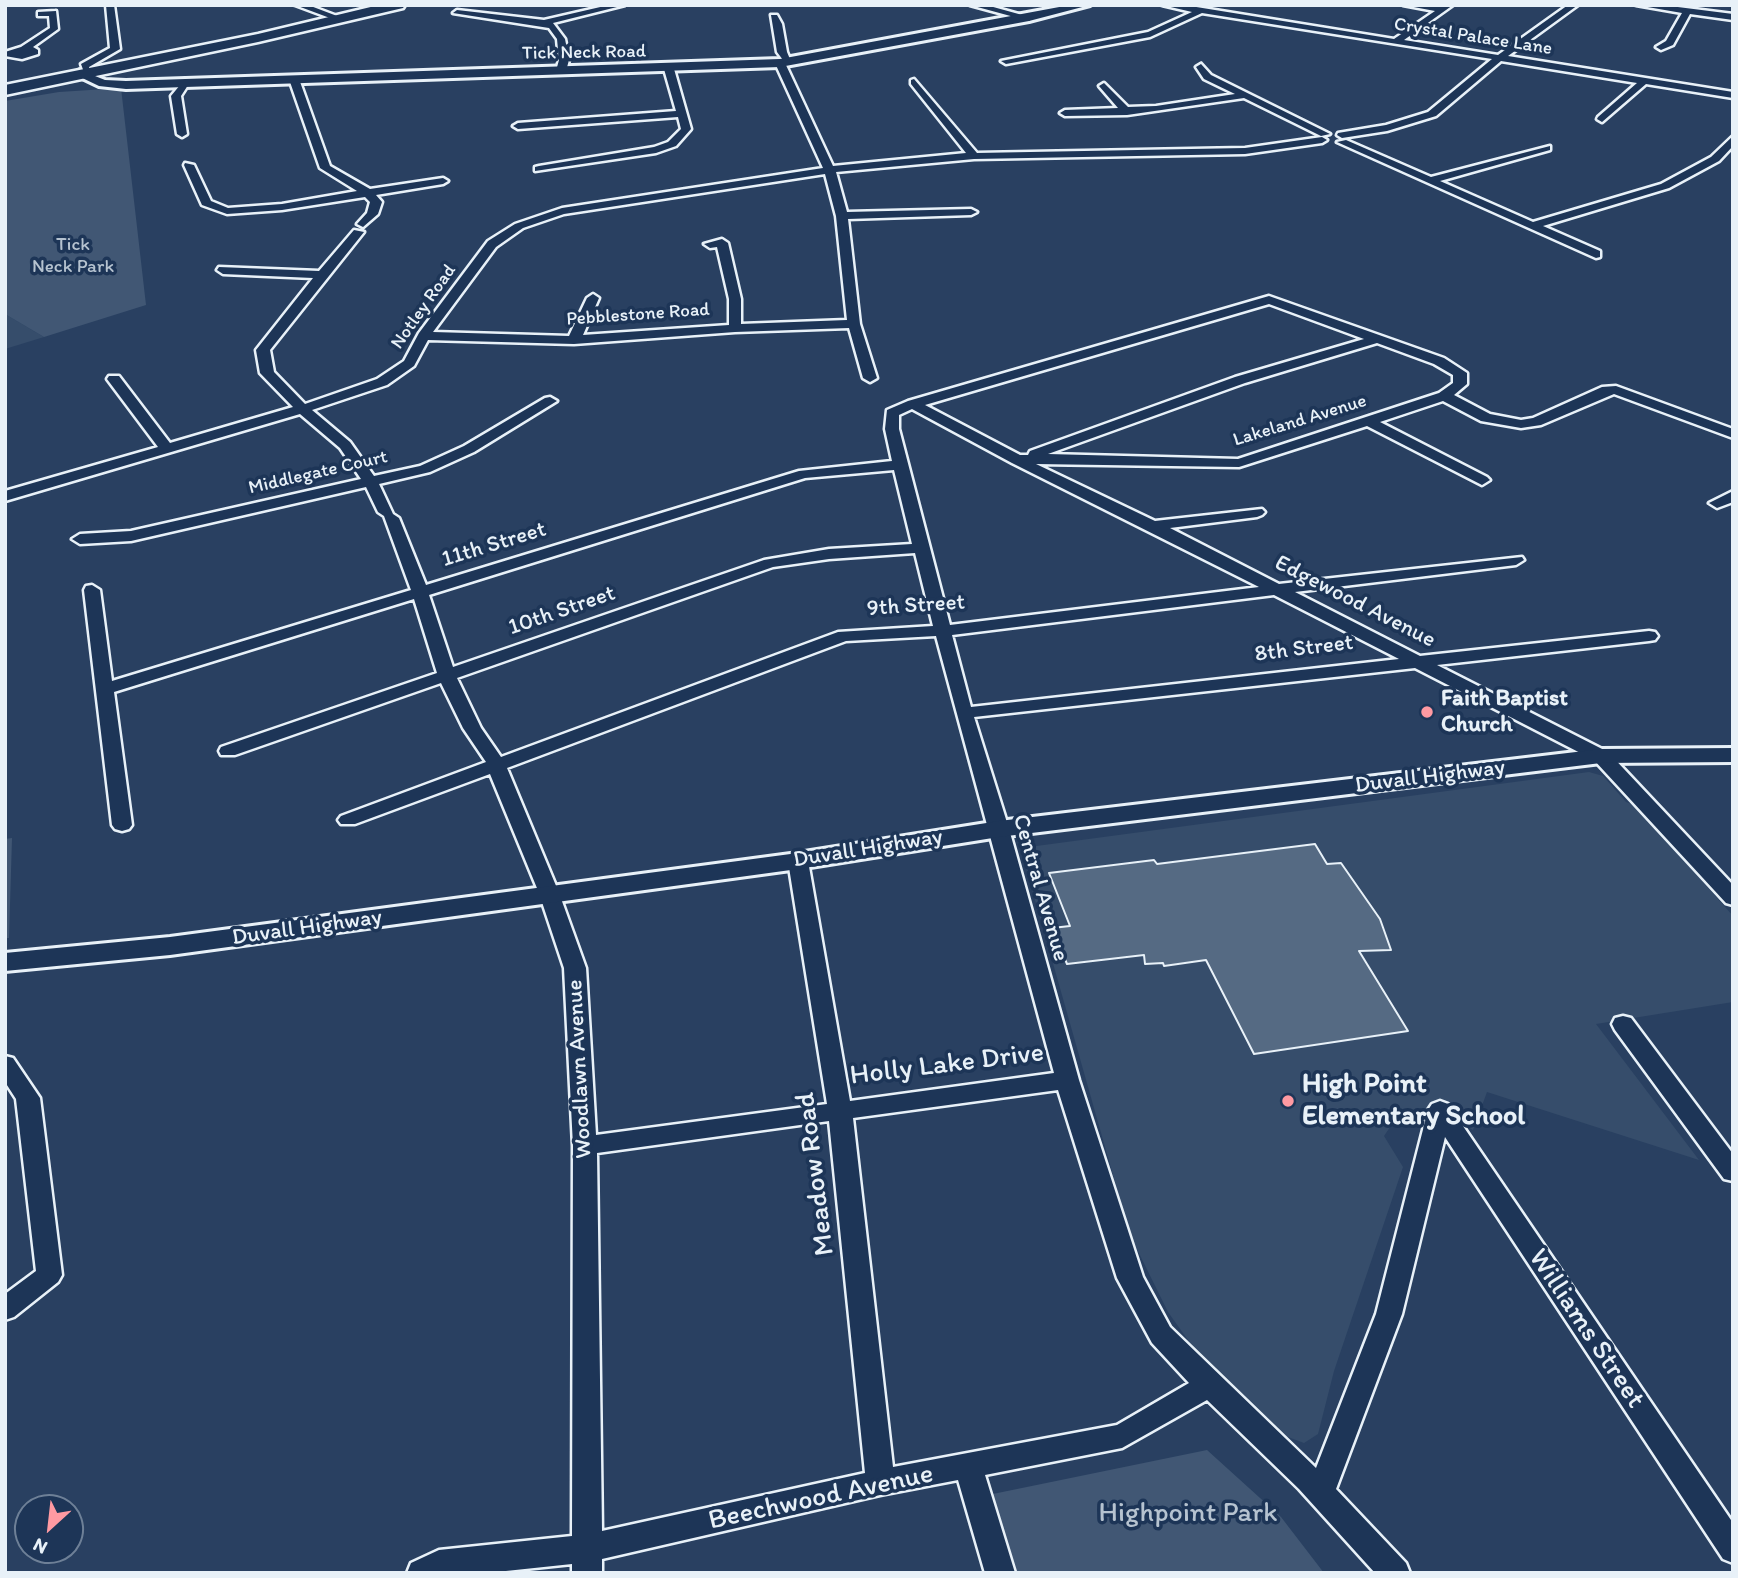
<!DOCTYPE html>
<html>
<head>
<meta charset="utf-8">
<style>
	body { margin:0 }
	#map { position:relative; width:1738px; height:1578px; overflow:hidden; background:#294061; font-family:Itim,sans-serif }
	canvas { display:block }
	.frame { position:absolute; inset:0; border:7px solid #e8f1f8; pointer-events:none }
	.north { position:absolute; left:14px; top:1494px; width:70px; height:70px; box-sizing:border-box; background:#1d3557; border:2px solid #6e8097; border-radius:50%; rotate:207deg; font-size:19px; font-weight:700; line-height:28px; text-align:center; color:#e8f1f8 }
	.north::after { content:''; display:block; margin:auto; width:24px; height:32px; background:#ff9aa2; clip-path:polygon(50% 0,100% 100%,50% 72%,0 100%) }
</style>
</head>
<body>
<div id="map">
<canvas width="1738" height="1578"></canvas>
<div class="frame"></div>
<div class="north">N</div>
</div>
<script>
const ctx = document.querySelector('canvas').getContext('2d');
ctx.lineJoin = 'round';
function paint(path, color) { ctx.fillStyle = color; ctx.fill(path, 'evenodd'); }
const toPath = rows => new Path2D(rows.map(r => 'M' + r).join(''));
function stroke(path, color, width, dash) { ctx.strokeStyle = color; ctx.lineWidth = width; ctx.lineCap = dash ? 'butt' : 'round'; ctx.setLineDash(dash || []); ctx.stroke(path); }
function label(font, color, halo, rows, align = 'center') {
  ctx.font = font + ' Itim,sans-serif'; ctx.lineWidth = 7; ctx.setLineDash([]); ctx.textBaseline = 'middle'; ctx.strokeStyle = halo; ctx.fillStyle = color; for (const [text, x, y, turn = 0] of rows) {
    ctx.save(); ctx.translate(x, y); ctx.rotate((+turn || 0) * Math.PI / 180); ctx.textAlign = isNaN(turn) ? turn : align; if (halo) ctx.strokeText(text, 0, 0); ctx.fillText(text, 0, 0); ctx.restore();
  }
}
paint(toPath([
	[5,314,44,337,5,349],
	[1589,772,1603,776,1626,802,1635,805,1733,916,1733,1002,1596,1024,1699,1160,1487,1092,1473,1130,1440,1110,1401,1111,1384,1136,1403,1167,1334,1371,1318,1434,1304,1443,1280,1434,1193,1347,1168,1312,1130,1235,1022,854,1029,847]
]), '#364d6b');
paint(toPath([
	[121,88,146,305,44,337,5,314,5,101,59,92],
	[12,838,9,938,5,938,5,839],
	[1207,1450,1281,1517,1324,1573,1006,1573,983,1496]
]), '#415774');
const building = toPath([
	[1315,844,1327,864,1341,863,1380,919,1391,950,1359,951,1408,1031,1254,1054,1206,960,1164,966,1163,963,1145,964,1144,955,1067,964,1052,928,1070,926,1049,873,1154,860,1157,864,1315,844]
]);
paint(building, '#556a83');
stroke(building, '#e8f1f8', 2);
const minor = toPath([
	[106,5,114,5,120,49,89,67,91,75,85,75,81,64,110,48,106,5],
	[295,5,308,5,345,19,338,21,295,5],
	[609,5,625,5,553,23,565,39,569,60,566,71,561,74,556,71,559,60,557,39,549,28,453,13,457,10,544,20,609,5],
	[970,5,986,5,1033,18,1029,21,970,5],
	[1162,5,1184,5,1394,39,1435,11,1403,5,1453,5,1404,40,1498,55,1568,5,1578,5,1508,56,1733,92,1733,98,1646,84,1602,122,1597,119,1598,117,1637,83,1501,61,1436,116,1387,131,1342,138,1337,135,1338,133,1386,125,1428,112,1492,59,1202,13,1150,37,1006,64,1001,61,1148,32,1192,12,1162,5],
	[1636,5,1662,5,1733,14,1733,20,1690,14,1673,45,1661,50,1656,47,1666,41,1682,13,1636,5],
	[56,11,58,29,33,47,38,50,38,54,22,59,5,56,5,52,21,47,50,28,49,16,38,16,38,12,56,11],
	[771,15,777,15,782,24,787,52,792,64,786,64,777,52,771,15],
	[780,60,785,63,833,166,966,153,911,84,911,80,914,79,977,153,1245,148,1322,137,1327,140,1322,143,1245,154,974,159,836,172,847,212,971,209,977,212,971,215,848,219,860,324,877,378,870,382,863,378,849,328,735,332,574,344,428,340,414,366,387,385,312,410,350,442,374,476,420,466,464,446,545,398,550,397,557,401,474,452,430,472,379,484,393,514,399,518,426,585,799,471,892,461,885,429,887,410,908,401,1269,296,1444,358,1467,373,1467,384,1454,395,1490,414,1521,420,1533,418,1602,387,1616,386,1733,429,1733,438,1614,394,1541,425,1521,428,1481,421,1443,401,1380,422,1487,477,1490,480,1482,485,1367,426,1239,467,1036,464,1155,521,1262,509,1265,512,1262,515,1257,517,1170,528,1279,584,1522,557,1524,560,1516,565,1295,592,1420,656,1649,631,1655,632,1658,636,1655,640,1649,641,1437,665,1608,752,1733,885,1733,905,1726,903,1594,760,1415,668,974,717,1009,829,1079,1080,1143,1277,1170,1327,1316,1468,1376,1314,1428,1110,1432,1104,1440,1101,1448,1104,1733,1523,1733,1563,1723,1559,1445,1137,1402,1314,1336,1489,1406,1563,1410,1573,1375,1573,1299,1489,1207,1400,1122,1448,985,1475,1015,1573,985,1573,958,1480,880,1495,602,1559,602,1573,572,1573,572,1564,487,1573,407,1573,411,1563,439,1550,572,1536,573,1146,564,968,539,893,490,774,355,824,341,824,338,820,341,816,486,762,463,728,441,683,235,755,221,755,219,751,221,747,437,673,414,599,114,692,132,825,129,829,122,831,115,829,112,825,84,590,86,586,92,585,100,590,112,681,411,590,384,516,378,512,366,487,131,541,80,544,72,539,80,534,131,531,361,479,340,448,300,414,5,501,5,491,158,447,107,379,109,376,119,376,170,443,293,407,260,373,256,350,313,278,223,274,217,270,219,267,319,271,354,230,364,232,270,350,274,372,305,404,377,379,404,361,419,333,488,241,515,224,562,208,823,168,775,63,780,60],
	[825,174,836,216,847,320,741,324,741,299,728,243,722,239,704,244,710,248,717,247,729,299,729,325,583,335,599,298,593,294,587,298,569,336,433,332,496,247,523,228,564,214,825,174],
	[1269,304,1364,339,1235,377,1030,451,1028,455,1020,455,925,405,1269,304],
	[1377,343,1434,364,1453,375,1453,383,1439,393,1238,459,1048,454,1245,383,1377,343],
	[912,409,1012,463,1259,587,950,625,899,429,899,415,912,409],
	[894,470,912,544,829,549,764,560,453,667,429,595,805,478,894,470],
	[915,553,933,626,838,632,501,757,481,728,457,678,773,567,829,559,915,553],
	[1274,595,1399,659,971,707,952,635,1274,595],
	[936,636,1054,1073,850,1101,808,861,805,856,798,855,791,856,788,861,827,1104,596,1135,586,968,559,893,507,768,846,641,936,636],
	[1058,1090,1117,1278,1152,1343,1189,1383,1117,1425,893,1467,853,1118,1058,1090],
	[829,1121,865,1473,602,1531,597,1153,829,1121],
	[1201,64,1211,75,1330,134,1321,136,1244,98,1127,115,1065,116,1060,113,1065,110,1118,108,1099,86,1104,83,1128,107,1156,106,1235,94,1204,79,1196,67,1201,64],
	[669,66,674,69,691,129,676,146,656,153,535,171,535,167,539,166,654,147,668,142,681,129,678,117,518,129,513,126,518,123,676,111,664,69,669,66],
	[294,76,299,79,330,166,370,189,443,178,448,181,443,184,376,195,382,202,378,214,363,227,357,224,367,213,370,202,365,197,282,210,227,214,202,205,184,165,185,163,194,165,211,201,228,208,282,204,357,191,320,168,289,79,294,76],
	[185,79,190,82,181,96,187,134,182,137,177,134,171,96,185,79],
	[1733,136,1733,146,1719,161,1669,188,1543,226,1600,251,1600,257,1596,258,1337,142,1346,140,1431,177,1550,146,1550,150,1440,181,1533,222,1661,184,1711,157,1733,136],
	[1733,491,1733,502,1717,508,1709,503,1733,491],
	[1623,1016,1631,1018,1733,1154,1733,1181,1724,1179,1615,1030,1612,1024,1615,1018,1623,1016],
	[5,1056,13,1058,40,1098,62,1275,58,1282,14,1317,5,1320,5,1294,36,1271,16,1099,5,1082,5,1056]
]);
const tertiary = toPath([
	[1070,5,1090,5,1029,21,780,67,126,89,99,86,74,74,80,70,105,80,126,81,780,59,1070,5],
	[1733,748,1733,762,1601,763,999,837,798,869,170,955,5,971,5,953,170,937,798,853,999,821,1601,749,1733,748]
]);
const primary = toPath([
	[379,5,405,5,403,8,258,42,5,95,5,85,258,34,379,5]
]);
stroke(minor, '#e8f1f8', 5);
stroke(tertiary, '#e8f1f8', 6);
stroke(primary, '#e8f1f8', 5);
paint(minor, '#1d3557');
paint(tertiary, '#1d3557');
paint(primary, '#1d3557');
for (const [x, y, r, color] of [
	[1427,712,7,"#ff9aa2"],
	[1288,1101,7,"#ff9aa2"]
]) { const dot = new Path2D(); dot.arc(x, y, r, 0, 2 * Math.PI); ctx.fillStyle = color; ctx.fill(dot); stroke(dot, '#1d3557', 2.5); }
label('19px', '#e8f1f8', '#1d3557', [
	["Crystal Palace Lane",1473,37,9],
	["Tick Neck Road",584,53,-1],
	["Notley Road",424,307,-55],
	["Pebblestone Road",638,315,-4],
	["Lakeland Avenue",1300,421,-17],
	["Middlegate Court",318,473,-13]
]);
label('19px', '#b6c3d0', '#1d3557', [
	["Tick",73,245],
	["Neck Park",73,267]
]);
label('23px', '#e8f1f8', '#1d3557', [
	["11th Street",494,545,-17],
	["Edgewood Avenue",1355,602,27],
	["9th Street",916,606,-4],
	["10th Street",562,611,-19],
	["8th Street",1304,649,-7],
	["Duvall Highway",1430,777,-7],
	["Duvall Highway",868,849,-9],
	["Central Avenue",1040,888,74],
	["Duvall Highway",307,928,-8],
	["Woodlawn Avenue",580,1069,-93]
]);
label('bold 23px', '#e8f1f8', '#1d3557', [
	["Faith Baptist",1441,699],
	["Church",1441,725]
], 'left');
label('28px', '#e8f1f8', '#1d3557', [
	["Holly Lake Drive",947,1065,-7],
	["Meadow Road",816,1174,-97],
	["Williams Street",1586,1329,56],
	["Beechwood Avenue",821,1498,-12]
]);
label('bold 28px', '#e8f1f8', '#1d3557', [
	["High Point",1302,1085],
	["Elementary School",1302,1117]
], 'left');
label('28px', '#b6c3d0', '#1d3557', [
	["Highpoint Park",1188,1514]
]);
</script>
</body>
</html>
